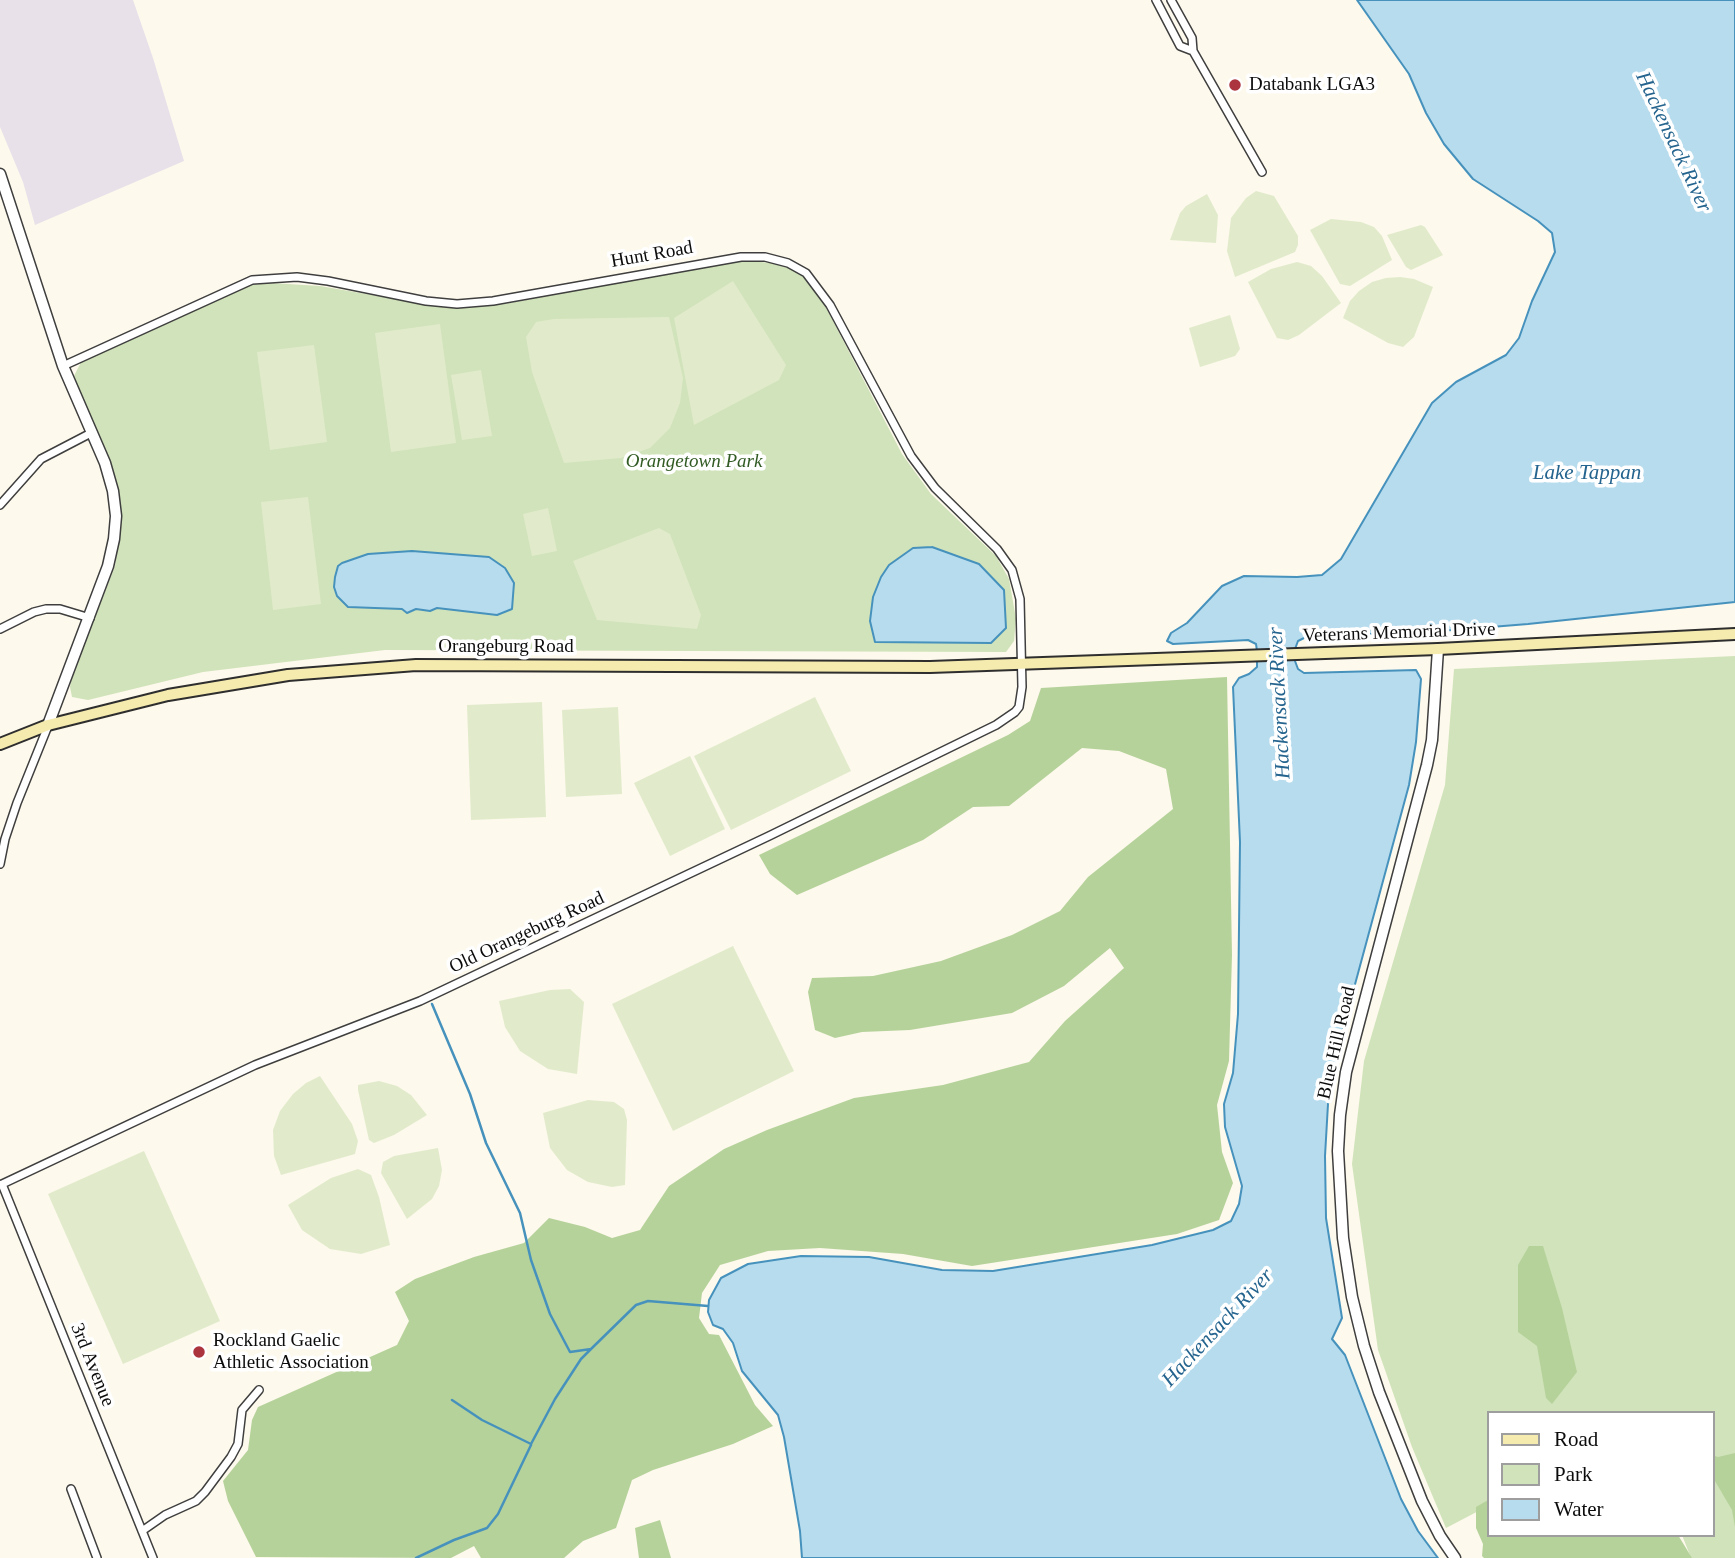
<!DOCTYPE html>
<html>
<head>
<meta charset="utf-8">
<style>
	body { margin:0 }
	#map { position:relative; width:1735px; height:1558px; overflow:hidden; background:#fdf9ec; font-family:"Times New Roman",serif }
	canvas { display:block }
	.legend { position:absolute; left:1487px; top:1411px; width:228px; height:126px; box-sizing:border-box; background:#fff; border:2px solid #9e9e9e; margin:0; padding:9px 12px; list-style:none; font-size:21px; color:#0c0c0c }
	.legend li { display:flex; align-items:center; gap:14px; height:35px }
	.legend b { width:35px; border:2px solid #9e9e9e }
</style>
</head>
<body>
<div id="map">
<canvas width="1735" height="1558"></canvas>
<ul class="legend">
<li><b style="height:9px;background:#f5ebaf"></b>Road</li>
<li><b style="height:19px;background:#d1e3ba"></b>Park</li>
<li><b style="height:19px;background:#b7dcee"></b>Water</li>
</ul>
</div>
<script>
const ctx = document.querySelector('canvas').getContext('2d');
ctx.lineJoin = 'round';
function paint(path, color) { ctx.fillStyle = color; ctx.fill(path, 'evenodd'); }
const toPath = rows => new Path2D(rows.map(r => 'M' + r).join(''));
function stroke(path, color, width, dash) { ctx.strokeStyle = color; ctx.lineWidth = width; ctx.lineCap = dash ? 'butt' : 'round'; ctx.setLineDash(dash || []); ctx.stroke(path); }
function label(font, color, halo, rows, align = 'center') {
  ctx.font = font + ' "Times New Roman",serif'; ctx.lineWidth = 7; ctx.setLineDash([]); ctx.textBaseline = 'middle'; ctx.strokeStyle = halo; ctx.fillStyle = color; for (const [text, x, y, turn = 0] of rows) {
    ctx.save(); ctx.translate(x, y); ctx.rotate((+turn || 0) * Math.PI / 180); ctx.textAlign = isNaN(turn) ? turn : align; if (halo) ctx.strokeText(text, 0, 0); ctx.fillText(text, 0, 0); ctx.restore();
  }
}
paint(toPath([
	[0,0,133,0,153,58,184,161,35,225,23,182,0,127]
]), '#e8e1ea');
paint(toPath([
	[738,260,772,263,797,271,817,290,902,454,931,494,996,556,1009,579,1016,619,1014,641,1006,652,385,650,203,672,88,700,72,697,70,687,72,676,115,566,120,534,119,494,109,461,76,385,74,376,82,360,251,285,272,283,320,286,441,307,463,307,505,304],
	[1735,656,1735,1558,1691,1558,1682,1535,1712,1535,1712,1413,1488,1413,1488,1506,1446,1528,1412,1447,1378,1350,1352,1164,1364,1061,1445,785,1454,669]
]), '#d1e3ba');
paint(toPath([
	[1227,677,1232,955,1229,1061,1217,1105,1222,1152,1233,1183,1219,1220,1177,1234,972,1266,903,1254,820,1248,768,1251,720,1265,702,1293,699,1318,709,1334,719,1335,755,1405,773,1426,733,1444,653,1470,632,1480,616,1528,583,1541,564,1558,481,1558,474,1546,451,1558,256,1557,228,1501,223,1481,248,1450,252,1420,258,1407,397,1345,409,1321,395,1292,415,1279,474,1257,524,1243,549,1218,585,1227,612,1238,640,1230,669,1186,724,1149,767,1130,854,1098,943,1085,1029,1062,1065,1021,1124,968,1110,948,1064,986,1012,1013,910,1030,862,1032,835,1038,815,1030,808,992,812,978,873,976,941,961,1012,935,1060,911,1088,877,1173,809,1166,769,1119,751,1082,748,1009,806,973,807,923,840,797,895,770,874,759,855,1008,735,1030,721,1041,688],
	[1529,1246,1543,1246,1562,1308,1577,1372,1552,1404,1546,1398,1537,1346,1518,1332,1518,1265],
	[1735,1453,1735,1527,1732,1510,1712,1476,1712,1455,1718,1457],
	[1488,1500,1488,1535,1678,1535,1692,1558,1484,1558,1482,1556,1483,1544,1476,1528,1476,1507],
	[660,1520,671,1558,639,1558,635,1528]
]), '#b6d29b');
paint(toPath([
	[1256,191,1274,196,1298,236,1298,245,1295,252,1235,277,1227,251,1231,218,1246,198],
	[1207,194,1218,215,1216,243,1170,240,1180,213,1186,206],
	[1331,219,1361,222,1374,227,1382,236,1392,260,1350,286,1340,284,1310,230],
	[1421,225,1425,227,1443,255,1411,270,1406,267,1387,235],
	[1297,262,1311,266,1322,276,1341,303,1299,335,1288,340,1277,338,1248,282,1271,269],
	[1400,277,1414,279,1433,287,1414,337,1403,347,1388,343,1343,318,1350,301,1359,291,1372,282,1386,278],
	[733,281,786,365,779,380,694,425,674,318],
	[1230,315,1240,349,1235,356,1200,367,1189,328],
	[669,317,683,378,680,403,670,428,650,448,621,458,564,463,532,372,526,337,536,322,554,319],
	[440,324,456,443,391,452,375,333],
	[314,345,327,442,270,450,257,352],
	[481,370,492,436,462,440,451,375],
	[308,497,321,604,273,610,261,502],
	[548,508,557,551,532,556,523,514],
	[659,528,670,534,701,615,697,629,597,620,573,561],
	[815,697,851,771,731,830,694,756],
	[542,702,546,817,471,820,467,705],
	[618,707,622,794,566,797,562,710],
	[690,756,725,829,670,856,634,783],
	[733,946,794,1071,673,1131,612,1004],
	[570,989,584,1002,577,1074,548,1069,520,1051,505,1027,499,1001,550,990],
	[320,1076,352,1124,358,1141,355,1154,281,1175,274,1156,273,1130,280,1111,293,1094,306,1083],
	[379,1081,397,1086,411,1095,427,1115,394,1135,374,1143,369,1140,358,1090,358,1085],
	[588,1100,614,1102,624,1109,627,1120,625,1185,612,1187,588,1182,567,1170,550,1148,543,1113],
	[438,1148,442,1170,439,1186,432,1199,407,1219,381,1173,383,1162,394,1156],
	[144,1151,220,1321,123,1364,48,1194],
	[358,1169,371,1175,379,1197,390,1245,361,1254,330,1249,302,1230,288,1205,331,1178]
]), '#e1ebcb');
const water = toPath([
	[1357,0,1735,0,1735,602,1528,624,1454,630,1306,637,1298,641,1295,649,1295,661,1298,669,1304,673,1416,670,1421,679,1416,742,1409,785,1341,1036,1328,1104,1325,1156,1326,1218,1342,1318,1332,1339,1345,1355,1401,1499,1418,1531,1438,1558,802,1558,800,1531,784,1437,778,1415,742,1371,733,1343,723,1329,713,1325,708,1312,709,1300,721,1278,748,1264,801,1256,869,1257,942,1270,993,1271,1152,1245,1213,1230,1231,1221,1239,1204,1242,1186,1225,1127,1224,1104,1233,1073,1238,1014,1240,842,1233,687,1239,678,1249,674,1257,667,1257,651,1256,644,1248,640,1173,644,1167,641,1171,633,1187,623,1222,586,1244,576,1297,577,1322,575,1341,559,1432,403,1456,382,1506,355,1519,338,1532,301,1555,252,1552,233,1538,221,1473,179,1444,144,1426,113,1409,74,1357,0],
	[932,547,979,564,1004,590,1006,628,991,643,875,642,870,621,873,597,881,577,889,565,913,548,932,547],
	[412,551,489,557,505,568,514,583,512,609,497,615,437,608,430,611,416,609,407,613,402,609,348,607,337,596,334,587,335,577,338,566,342,563,368,554,412,551]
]);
paint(water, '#b7dcee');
stroke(water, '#4692bd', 2);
stroke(toPath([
	[432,1004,470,1094,486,1143,520,1213,531,1260,550,1314,570,1352,591,1349,636,1305,648,1301,708,1306],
	[452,1400,482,1420,531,1444,555,1399,581,1359,591,1349],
	[416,1558,454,1540,487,1528,498,1514,531,1445]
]), '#4692bd', 2.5);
const minor = toPath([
	[1156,0,1180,46,1193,51],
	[1171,0,1192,38,1193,51,1262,172],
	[0,505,41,459,91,433],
	[0,629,34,612,46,609,60,609,90,618],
	[0,864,5,839,17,803,48,726],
	[2,1184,153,1558],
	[0,1185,255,1065,420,1001,769,836,996,725,1015,712,1019,707,1022,687,1020,599,1012,570,997,549,935,488,911,456,830,305,806,273,788,263,765,257,741,257,493,301,457,304,426,301,328,281,297,277,252,280,63,366],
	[71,1489,97,1558],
	[142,1531,165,1515,196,1501,205,1492,231,1457,238,1444,242,1410,259,1390]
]);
const tertiary = toPath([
	[0,174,63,366,105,463,113,491,116,516,114,539,108,566,48,725],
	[1438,649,1432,740,1427,765,1346,1072,1340,1115,1338,1151,1343,1238,1352,1297,1364,1346,1379,1392,1422,1501,1440,1536,1455,1558]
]);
const secondary = toPath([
	[0,744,48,725,168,695,288,675,416,665,930,667,1438,649,1735,634]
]);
stroke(minor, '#3f3f3f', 10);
stroke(tertiary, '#3f3f3f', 13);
stroke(secondary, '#2e2e2e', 14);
stroke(minor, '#fff', 7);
stroke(tertiary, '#fff', 10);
stroke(secondary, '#f5ebaf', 10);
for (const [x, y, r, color] of [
	[1235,85,7,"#ab343e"],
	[199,1352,7,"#ab343e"]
]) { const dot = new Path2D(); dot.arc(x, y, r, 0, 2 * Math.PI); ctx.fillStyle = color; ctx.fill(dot); stroke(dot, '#fff', 2.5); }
label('19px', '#0c0c0c', '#fff', [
	["Databank LGA3",1249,85],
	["Rockland Gaelic",213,1341],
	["Athletic Association",213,1363]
], 'left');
label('19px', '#0c0c0c', '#fff', [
	["Hunt Road",652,255,-10],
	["Veterans Memorial Drive",1399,633,-2],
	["Orangeburg Road",506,647],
	["Old Orangeburg Road",527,933,-25],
	["Blue Hill Road",1337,1043,-77],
	["3rd Avenue",92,1365,68]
]);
label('italic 19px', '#325b24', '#fff', [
	["Orangetown Park",694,462]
]);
label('italic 21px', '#24648e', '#fff', [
	["Hackensack River",1673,142,65],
	["Lake Tappan",1587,473],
	["Hackensack River",1280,703,-93],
	["Hackensack River",1218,1328,-47]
]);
</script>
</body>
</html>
